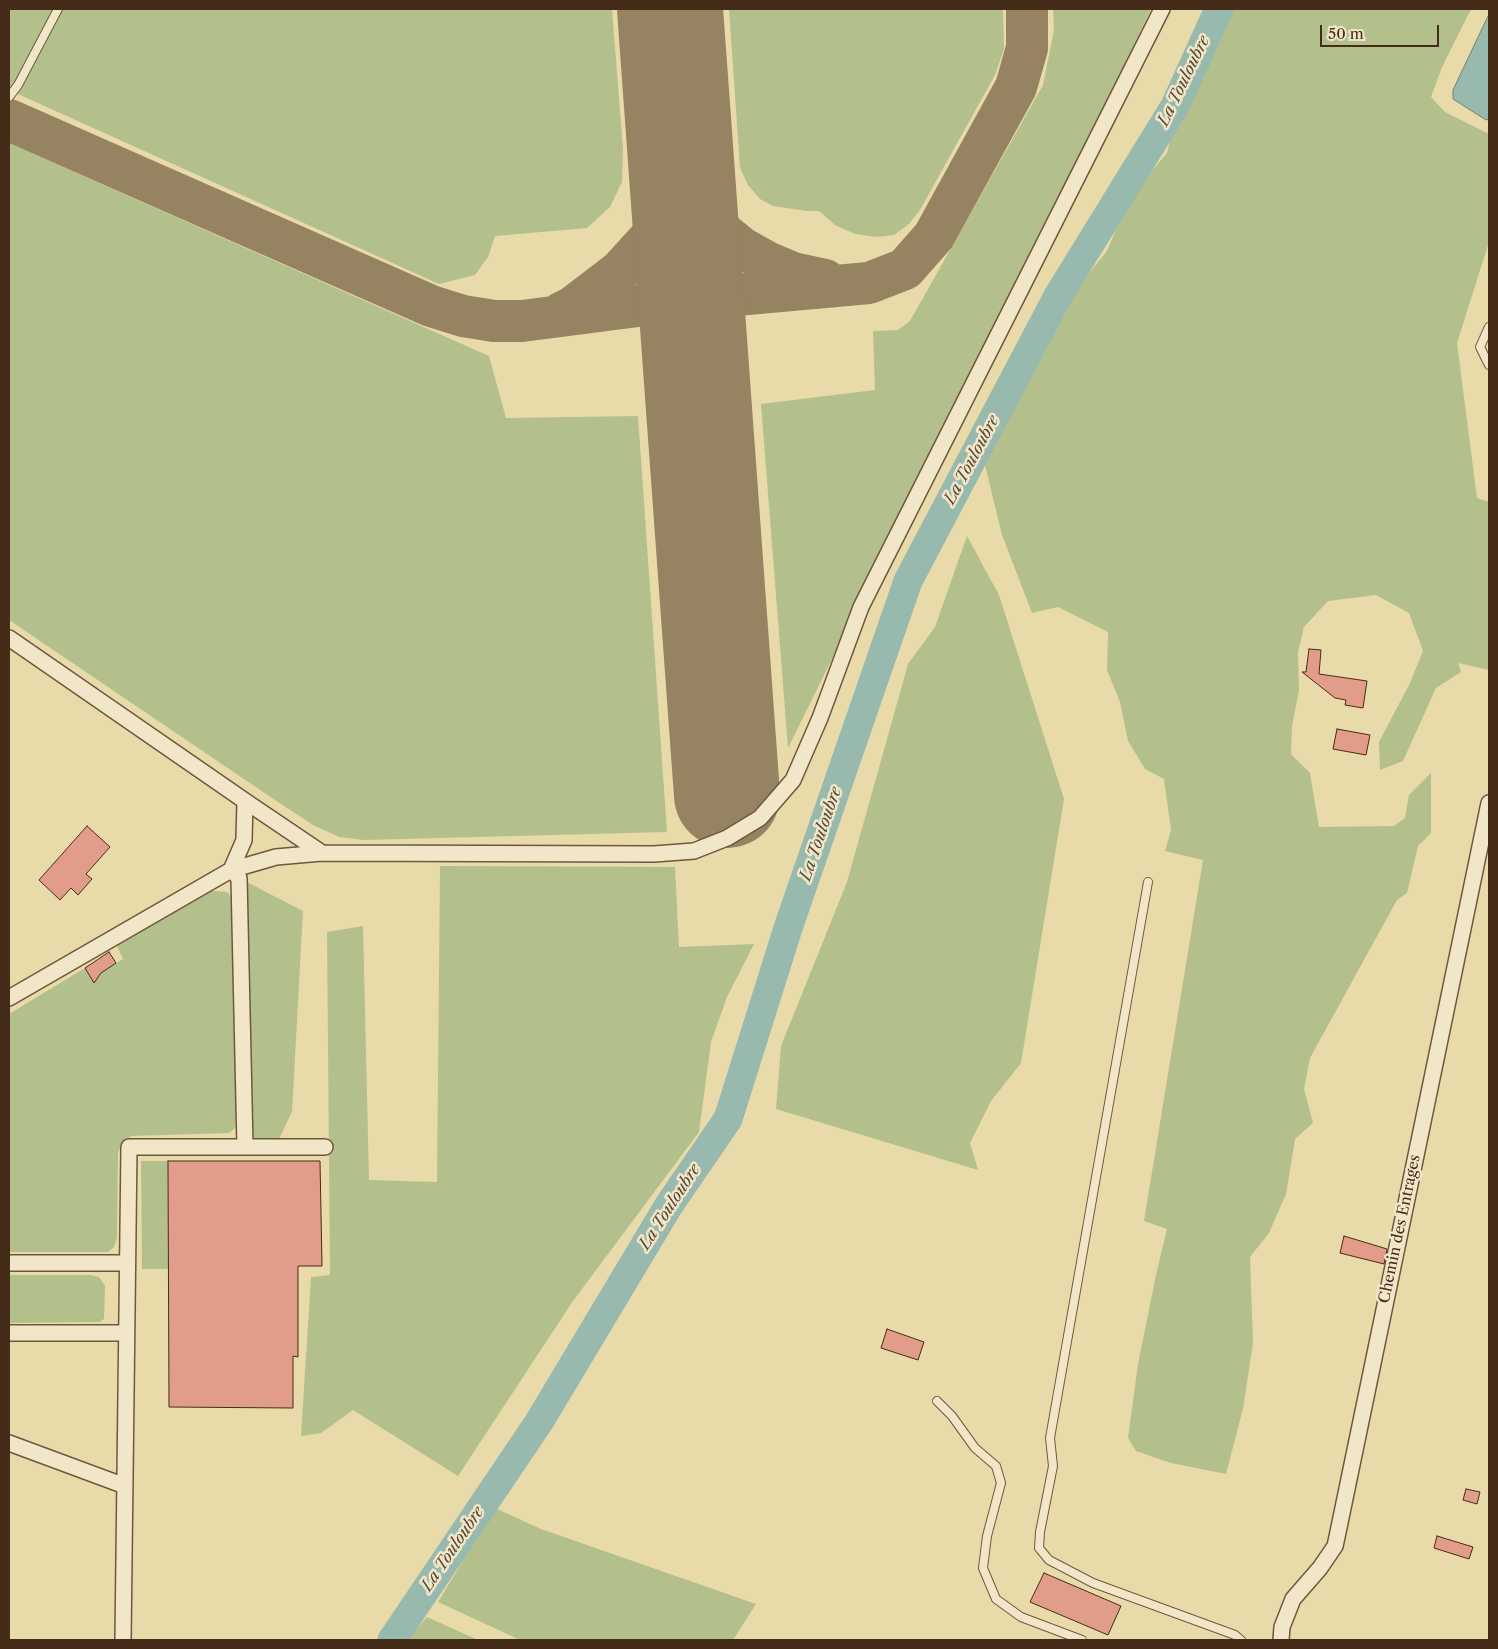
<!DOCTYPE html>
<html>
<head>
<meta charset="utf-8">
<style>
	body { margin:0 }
	#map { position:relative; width:1498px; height:1649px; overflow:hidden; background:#e9daaa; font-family:"Libre Caslon Text",serif }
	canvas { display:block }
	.frame { position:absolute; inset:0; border:10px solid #442c19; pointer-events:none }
	.scale { position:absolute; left:1320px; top:25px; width:119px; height:22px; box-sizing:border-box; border:2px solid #442c19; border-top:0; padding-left:6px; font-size:15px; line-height:18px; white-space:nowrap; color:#442c19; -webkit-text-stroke:4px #f1e7c8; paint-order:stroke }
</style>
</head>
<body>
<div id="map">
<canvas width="1498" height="1649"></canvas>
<div class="frame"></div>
<div class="scale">50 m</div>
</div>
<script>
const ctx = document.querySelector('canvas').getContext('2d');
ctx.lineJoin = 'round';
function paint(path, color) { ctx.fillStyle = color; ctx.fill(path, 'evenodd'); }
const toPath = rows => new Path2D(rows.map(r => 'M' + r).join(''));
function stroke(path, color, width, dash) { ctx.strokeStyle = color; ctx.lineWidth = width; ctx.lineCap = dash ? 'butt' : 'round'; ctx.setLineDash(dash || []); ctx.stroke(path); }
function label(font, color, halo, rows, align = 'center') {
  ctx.font = font + ' "Libre Caslon Text",serif'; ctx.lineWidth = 5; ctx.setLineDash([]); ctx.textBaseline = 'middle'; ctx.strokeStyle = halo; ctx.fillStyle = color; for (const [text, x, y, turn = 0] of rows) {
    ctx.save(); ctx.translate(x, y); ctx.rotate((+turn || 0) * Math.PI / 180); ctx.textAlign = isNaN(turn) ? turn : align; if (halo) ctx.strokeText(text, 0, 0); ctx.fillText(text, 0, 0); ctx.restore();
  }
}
paint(toPath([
	[9,9,612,9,623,149,622,182,610,207,587,228,495,236,488,257,475,275,439,284,9,90],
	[729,9,1003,9,1004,49,995,75,920,210,909,224,894,235,877,237,855,234,835,225,819,211,807,211,773,206,760,199,748,185,740,168],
	[1053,9,1151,9,1104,108,788,748,761,404,875,390,873,331,898,330,910,321,1043,85,1054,30],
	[1230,9,1471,9,1442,67,1431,97,1445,112,1487,133,1489,131,1489,242,1457,343,1477,498,1489,502,1489,670,1458,663,1461,672,1436,688,1403,761,1380,770,1379,742,1410,683,1423,651,1409,613,1376,595,1328,601,1304,627,1298,652,1299,690,1292,726,1291,754,1310,773,1319,827,1394,826,1405,818,1409,795,1431,773,1431,833,1418,846,1407,893,1397,900,1310,1058,1304,1089,1313,1123,1295,1139,1286,1194,1269,1233,1250,1257,1253,1343,1243,1409,1226,1474,1171,1463,1136,1451,1128,1438,1138,1364,1156,1275,1167,1229,1144,1221,1203,860,1165,851,1171,830,1164,779,1145,769,1128,741,1120,702,1107,670,1108,632,1058,607,1032,613,1002,535,985,465,1068,299,1107,251,1123,213,1138,187,1167,153,1174,124,1194,88,1214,39],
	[9,143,489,356,506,418,638,416,667,832,364,840,339,837,313,825,272,798,9,620],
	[967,536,999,595,1064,799,1021,1063,991,1101,970,1143,978,1170,776,1109,781,1046,847,882,908,664,935,627],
	[440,866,675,867,679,947,754,944,727,997,711,1042,699,1132,573,1301,458,1476,353,1410,321,1433,301,1436,311,1277,330,1275,327,932,363,926,369,1180,437,1182],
	[239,878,303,911,292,1112,275,1147,245,1147],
	[202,890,227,892,233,899,237,1118,235,1128,229,1133,131,1136,122,1143,118,1153,117,1238,114,1247,108,1252,9,1252,9,1014,85,968,94,982,101,973,123,959,116,944],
	[141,1161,168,1161,168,1269,142,1269],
	[9,1275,90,1275,99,1277,105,1286,104,1319,99,1322,9,1323],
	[495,1508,541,1529,756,1604,733,1640,520,1640,438,1602],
	[427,1617,478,1640,407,1640]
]), '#b3c08b');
const water = toPath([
	[1489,14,1489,119,1486,120,1453,99,1453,90,1489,14]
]);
paint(water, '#98baae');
stroke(water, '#768172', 1);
stroke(toPath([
	[392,1640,539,1422,669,1205,728,1119,789,925,908,581,1058,296,1175,106,1219,9]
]), '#98baae', 29);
stroke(toPath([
	[9,120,431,306,463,316,494,321,522,321,692,299,869,283,905,269,934,236,1016,87,1027,48,1027,9],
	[682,167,700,208,721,231,742,248,767,262,793,273,825,280],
	[561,313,573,307,620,271,661,226,675,202,682,167]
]), '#968362', 42);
stroke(toPath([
	[670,9,727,795]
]), '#968362', 106);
const building = toPath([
	[1309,649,1321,650,1319,674,1367,681,1363,708,1345,705,1346,700,1335,698,1302,672,1306,672,1309,649],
	[1337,729,1370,735,1366,755,1333,749,1337,729],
	[87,826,110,847,86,874,92,879,78,895,71,888,60,900,39,880,87,826],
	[109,952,116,963,101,973,94,983,85,968,109,952],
	[168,1161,320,1161,322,1266,298,1266,298,1357,293,1356,293,1408,169,1407,168,1161],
	[1344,1236,1387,1249,1384,1264,1340,1253,1344,1236],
	[887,1329,924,1342,918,1360,881,1348,887,1329],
	[1466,1489,1480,1492,1477,1504,1463,1500,1466,1489],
	[1437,1536,1473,1547,1469,1559,1434,1548,1437,1536],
	[1044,1573,1121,1606,1108,1635,1030,1602,1044,1573]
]);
paint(building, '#e19d89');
stroke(building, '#442c19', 1);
const service = toPath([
	[9,97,18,85,58,9],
	[1489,327,1480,347,1489,365],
	[1148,882,1050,1438,1053,1466,1040,1532,1039,1548,1049,1560,1093,1583,1235,1635,1241,1640],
	[937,1401,952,1416,975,1448,996,1466,1001,1483,987,1536,983,1568,996,1599,1021,1617,1082,1640]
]);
const minor = toPath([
	[9,638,245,801,244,840,231,870,239,878,245,1147],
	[245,801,322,853],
	[9,998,231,870,276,857,322,853,654,854,694,851,727,838,760,818,793,780,820,718,861,607,1162,9],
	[9,1263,126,1263],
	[9,1333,126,1333],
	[9,1443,125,1486],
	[123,1640,129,1147,325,1147],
	[1281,1640,1282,1627,1293,1599,1320,1568,1335,1546,1337,1537,1489,803]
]);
stroke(service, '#6d583d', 10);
stroke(minor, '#6d583d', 18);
stroke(service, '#f1e7c8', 8);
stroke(minor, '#f1e7c8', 15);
label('15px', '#442c19', '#f1e7c8', [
	["Chemin des Entrages",1400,1229,-78]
]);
label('italic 16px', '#554837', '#f1e7c8', [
	["La Touloubre",1184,81,-64],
	["La Touloubre",972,460,-62],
	["La Touloubre",821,834,-71],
	["La Touloubre",670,1207,-57],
	["La Touloubre",453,1549,-56]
]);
</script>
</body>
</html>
